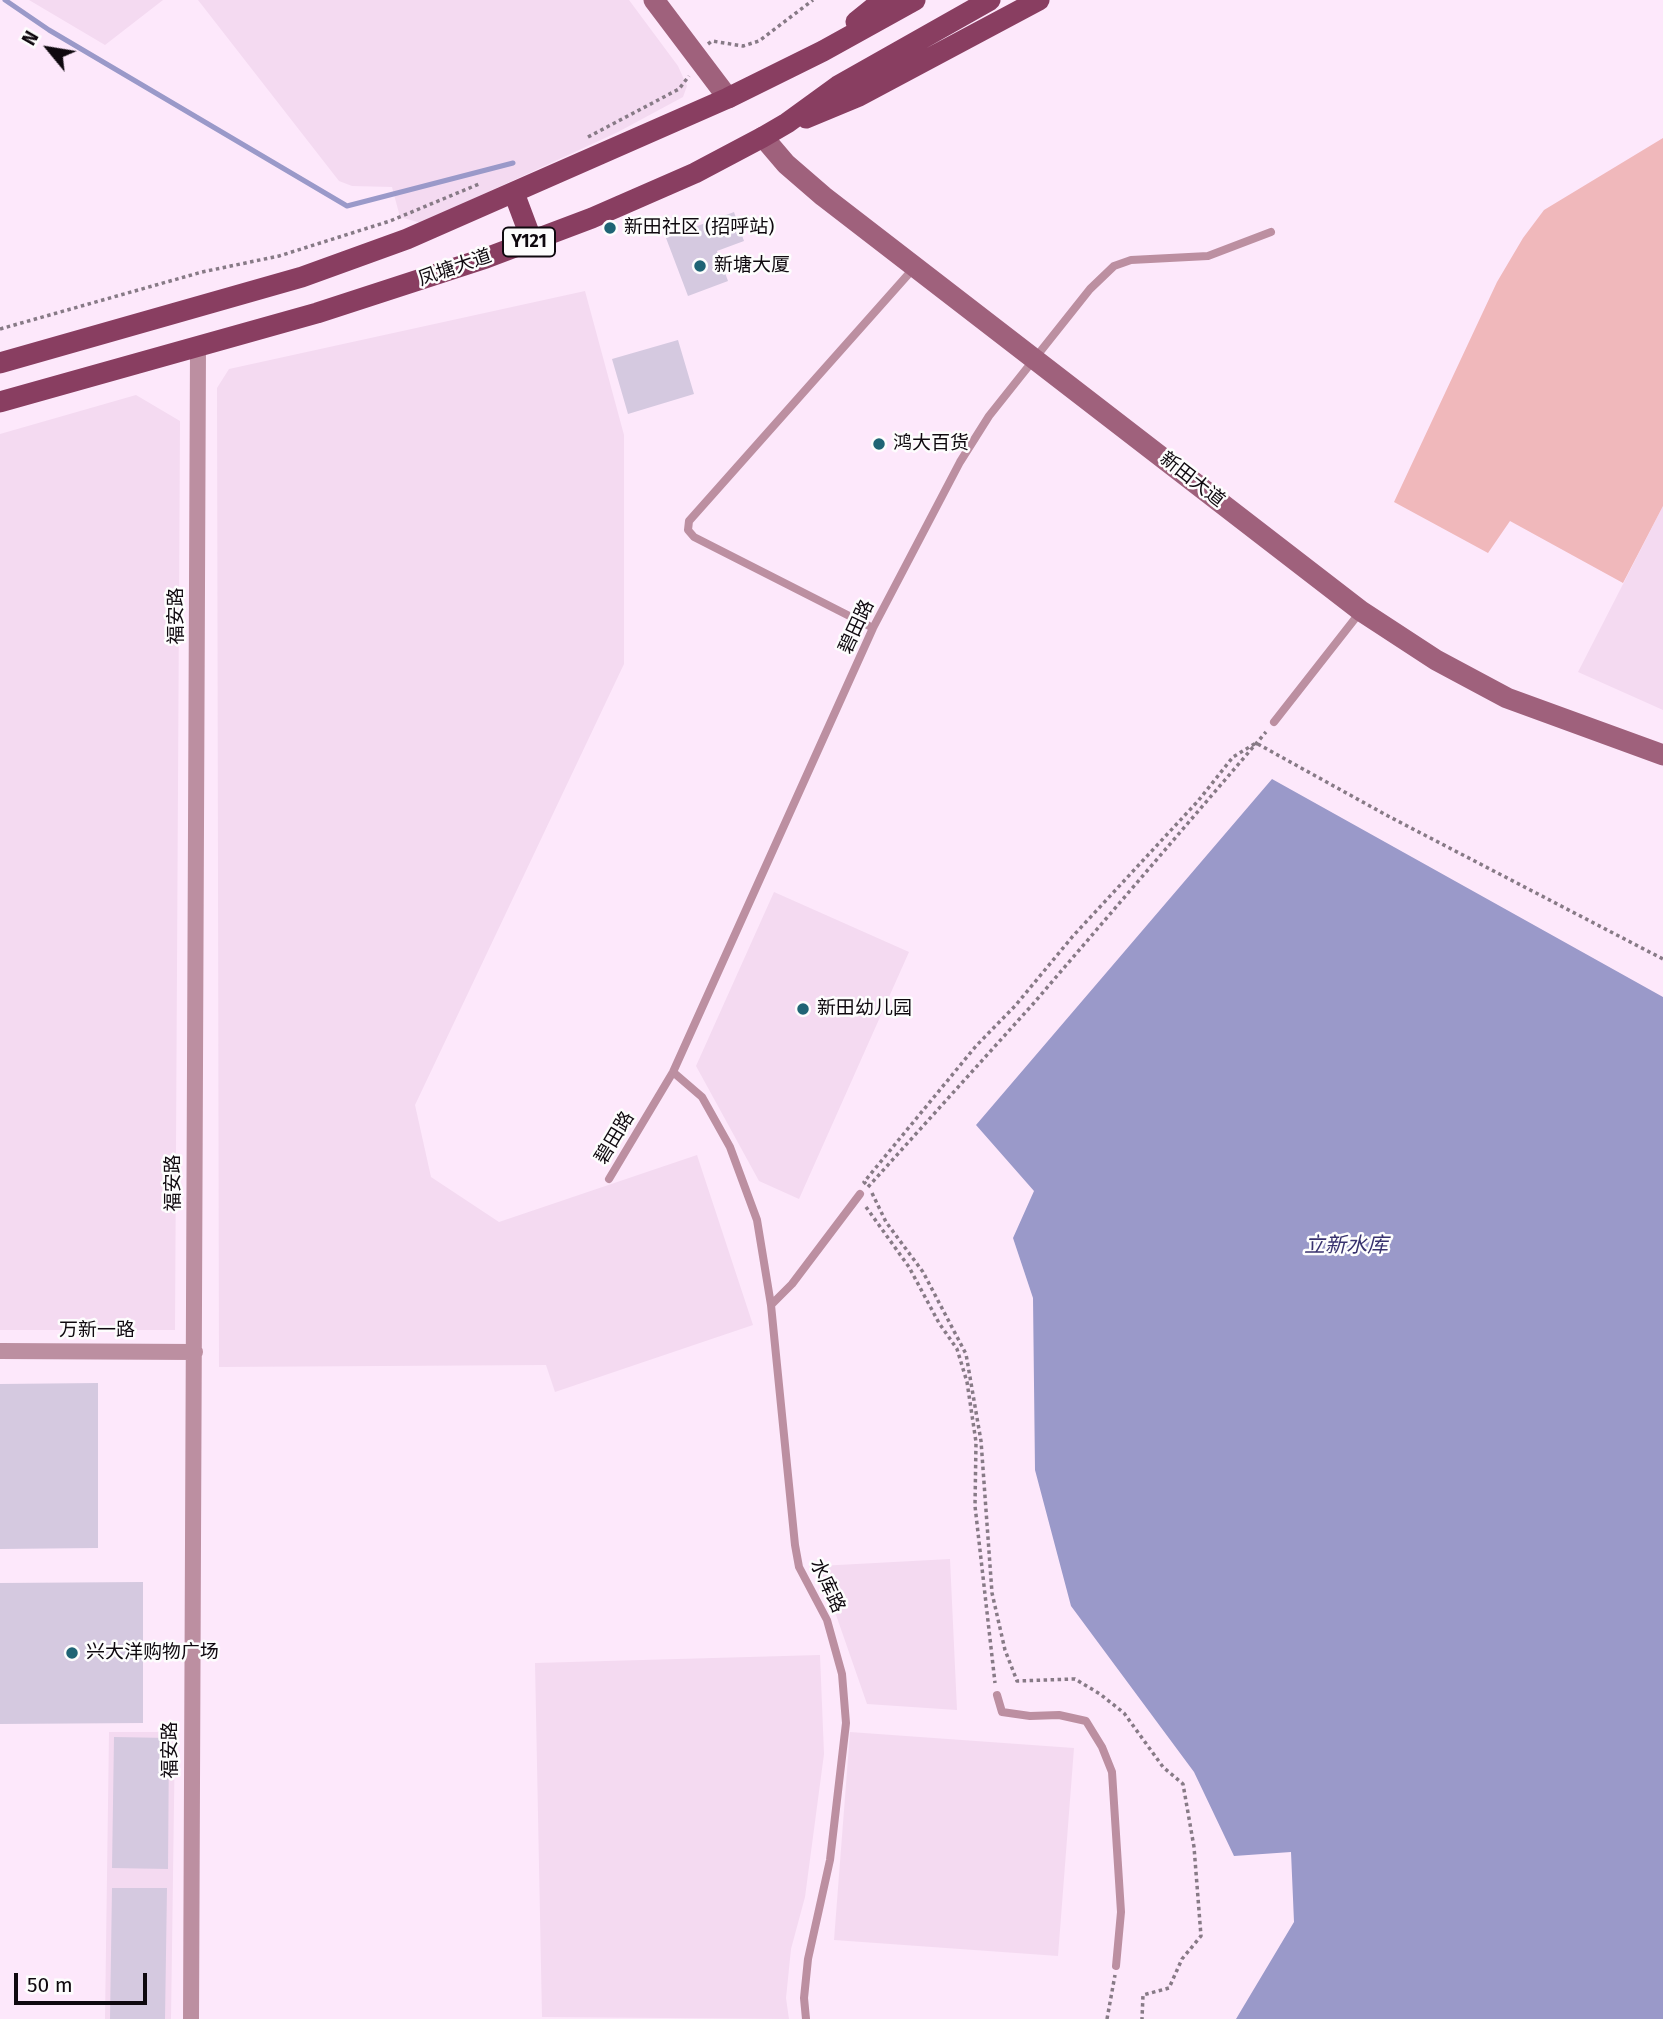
<!DOCTYPE html>
<html>
<head>
<meta charset="utf-8">
<style>
	body { margin:0 }
	#map { position:relative; width:1663px; height:2019px; overflow:hidden; background:#fde8fb; font-family:"Fira Sans",sans-serif }
	canvas { display:block }
	.north { position:absolute; left:14px; top:14px; width:70px; height:70px; -webkit-text-stroke:5px #fdfdfd; paint-order:stroke; rotate:300deg; font-size:19px; font-weight:700; line-height:28px; text-align:center; color:#0f090f }
	.north::after { content:''; display:block; margin:auto; width:24px; height:32px; background:#0f090f; clip-path:polygon(50% 0,100% 100%,50% 72%,0 100%) }
	.scale { position:absolute; left:14px; top:1973px; width:133px; height:32px; box-sizing:border-box; border:4px solid #0f090f; border-top:0; padding-left:9px; font-size:21px; line-height:24px; white-space:nowrap; color:#0f090f; -webkit-text-stroke:5px #fdfdfd; paint-order:stroke }
</style>
</head>
<body>
<div id="map">
<canvas width="1663" height="2019"></canvas>
<div class="north">N</div>
<div class="scale">50 m</div>
</div>
<script>
const ctx = document.querySelector('canvas').getContext('2d');
ctx.lineJoin = 'round';
function paint(path, color) { ctx.fillStyle = color; ctx.fill(path, 'evenodd'); }
const toPath = rows => new Path2D(rows.map(r => 'M' + r).join(''));
function stroke(path, color, width, dash) { ctx.strokeStyle = color; ctx.lineWidth = width; ctx.lineCap = dash ? 'butt' : 'round'; ctx.setLineDash(dash || []); ctx.stroke(path); }
function label(font, color, halo, rows, align = 'center') {
  ctx.font = font + ' "Fira Sans","Noto Sans SC",sans-serif'; ctx.lineWidth = 5; ctx.setLineDash([]); ctx.textBaseline = 'middle'; ctx.strokeStyle = halo; ctx.fillStyle = color; for (const [text, x, y, turn = 0] of rows) {
    ctx.save(); ctx.translate(x, y); ctx.rotate((+turn || 0) * Math.PI / 180); ctx.textAlign = isNaN(turn) ? turn : align; if (halo) ctx.strokeText(text, 0, 0); ctx.fillText(text, 0, 0); ctx.restore();
  }
}
paint(toPath([
	[29,0,163,0,105,45],
	[198,0,629,0,678,66,687,86,683,97,618,132,421,223,400,217,392,187,352,186,339,181],
	[585,291,624,435,624,664,415,1105,431,1177,499,1222,697,1155,753,1325,555,1392,546,1365,219,1367,217,388,229,369],
	[136,395,180,421,175,1330,0,1330,0,434],
	[1663,506,1663,710,1578,672],
	[774,892,909,952,799,1199,759,1181,696,1066],
	[950,1559,957,1710,867,1704,819,1566],
	[820,1655,824,1754,805,1897,791,1949,786,1998,789,2019,542,2017,535,1663],
	[109,1732,175,1732,171,2019,105,2019],
	[850,1732,1074,1748,1058,1956,834,1940]
]), '#f4daf1');
paint(toPath([
	[1663,138,1663,506,1623,583,1510,521,1488,553,1394,502,1497,282,1523,238,1544,210]
]), '#f0b8bb');
paint(toPath([
	[1272,779,1663,997,1663,2019,1236,2019,1294,1922,1291,1852,1234,1856,1194,1772,1071,1606,1035,1470,1033,1298,1013,1238,1034,1191,976,1125]
]), '#9a99c9');
stroke(toPath([
	[5,0,49,30,347,206,513,163]
]), '#9a99c9', 5);
paint(toPath([
	[734,212,744,241,717,251,728,281,688,296,666,238],
	[678,340,694,394,628,414,612,359],
	[98,1383,98,1548,0,1549,0,1384],
	[143,1582,143,1723,0,1724,0,1583],
	[114,1737,169,1738,168,1869,112,1868],
	[112,1888,167,1888,165,2019,110,2019]
]), '#d5c9e0');
stroke(toPath([
	[708,44,712,41,743,46,759,41,813,0],
	[588,137,679,89,689,76],
	[0,329,202,272,279,256,390,221,479,184],
	[866,1184,864,1182,976,1046,1015,1006,1073,936,1198,801,1233,757,1256,743,1388,816,1663,959],
	[868,1187,1033,1004,1266,732],
	[872,1193,886,1222,923,1272,966,1354,981,1441,992,1593,1005,1650,1017,1681,1075,1679,1100,1694,1124,1713,1163,1767,1183,1784,1194,1847,1201,1936,1182,1959,1169,1988,1143,1995,1142,2019],
	[866,1207,909,1267,939,1323,957,1349,967,1382,976,1442,975,1506,995,1683],
	[1107,2019,1115,1975]
]), '#877a86', 3.5, [3.5, 3.5]);
stroke(toPath([
	[873,628,694,537,688,530,689,521,913,269],
	[1274,722,1361,611],
	[673,1072,702,1097,730,1147,757,1220,771,1305],
	[609,1179,673,1072,873,628,960,462,989,416,1090,289,1114,266,1131,260,1208,256,1271,232],
	[997,1695,1002,1712,1030,1716,1059,1715,1086,1721,1102,1747,1112,1772,1121,1912,1116,1966],
	[806,2019,804,1998,808,1959,830,1860,846,1723,842,1674,827,1620,799,1567,795,1545,771,1305,792,1284,860,1194]
]), '#bc8fa1', 8);
stroke(toPath([
	[0,1351,195,1352],
	[191,2019,198,347]
]), '#bc8fa1', 16);
stroke(toPath([
	[654,0,728,98],
	[763,137,786,164,823,196,1361,611,1436,660,1507,698,1663,755]
]), '#9f617c', 21);
stroke(toPath([
	[856,22,883,0],
	[806,118,859,96,1039,0],
	[514,193,532,241],
	[0,363,302,277,407,239,728,98,823,51,915,0],
	[0,402,317,313,486,258,592,218,695,173,763,137,787,123,838,86,990,0]
]), '#893e61', 21);
for (const [x, y, r, color] of [
	[610,228,7,"#1f6475"],
	[700,266,7,"#1f6475"],
	[879,444,7,"#1f6475"],
	[803,1009,7,"#1f6475"],
	[72,1653,7,"#1f6475"]
]) { const dot = new Path2D(); dot.arc(x, y, r, 0, 2 * Math.PI); ctx.fillStyle = color; ctx.fill(dot); stroke(dot, '#fdfdfd', 2.5); }
for (const [x, y, w] of [
	[529,242,52]
]) { const box = new Path2D(); box.roundRect(x - w / 2, y - 14.5, w, 29, 5); ctx.fillStyle = '#fdfdfd'; ctx.fill(box); stroke(box, '#0f090f', 2); }
label('bold 18px', '#0f090f', null, [
	["Y121",529,242]
]);
label('19px', '#0f090f', '#fdfdfd', [
	["新田社区 (招呼站)",624,228],
	["新塘大厦",714,266],
	["鸿大百货",893,444],
	["新田幼儿园",817,1009],
	["兴大洋购物广场",86,1653]
], 'left');
label('19px', '#0f090f', '#fdfdfd', [
	["凤塘大道",455,268,-19],
	["新田大道",1192,480,38],
	["福安路",177,616,-90],
	["碧田路",857,627,-65],
	["碧田路",615,1138,-59],
	["福安路",174,1183,-90],
	["万新一路",97,1331],
	["水库路",827,1586,65],
	["福安路",171,1750,-90]
]);
label('italic 21px', '#38326e', '#fdfdfd', [
	["立新水库",1346,1246]
]);
</script>
</body>
</html>
